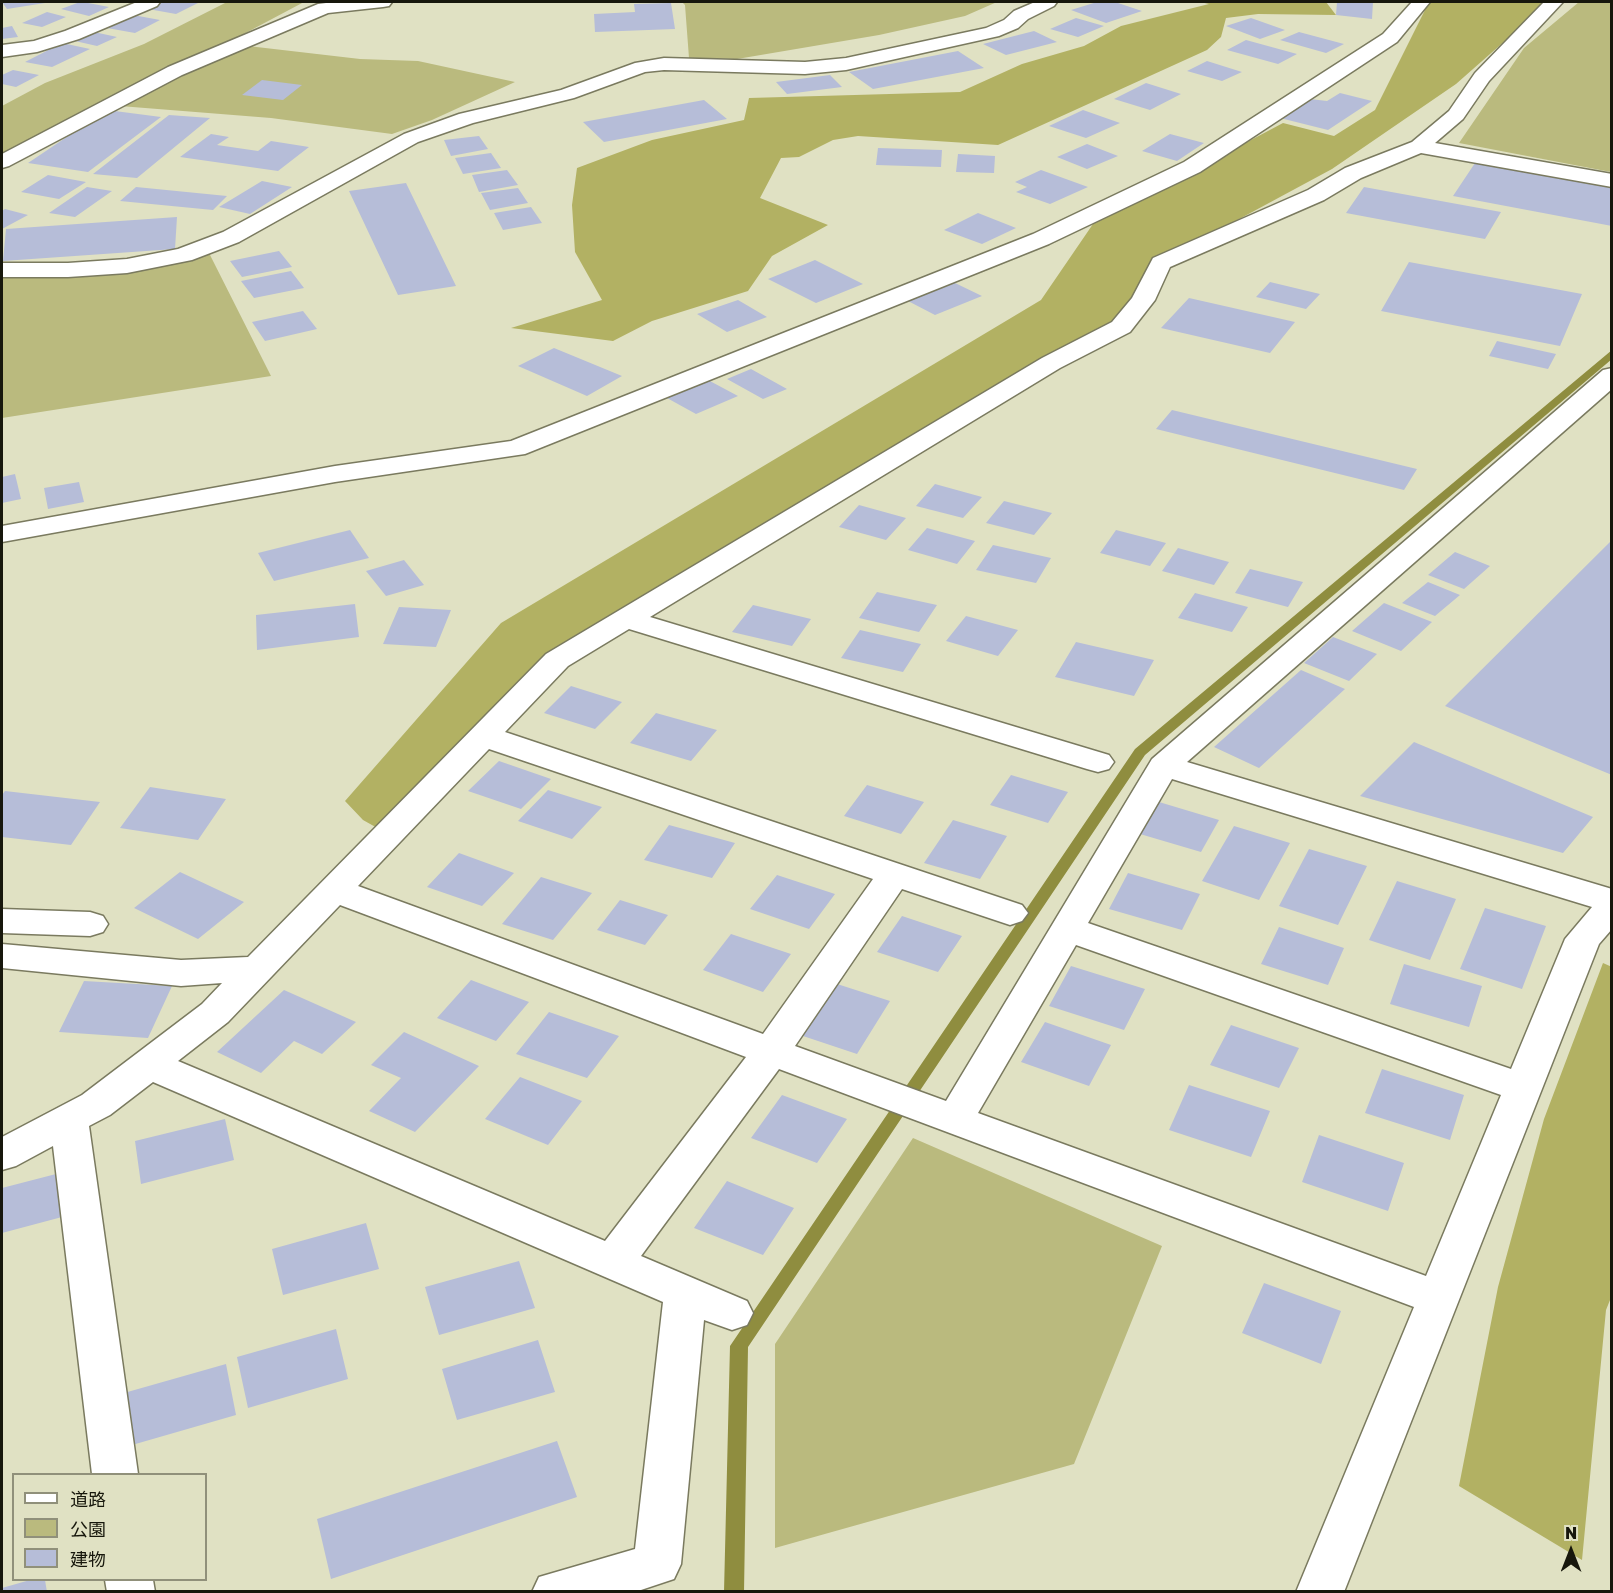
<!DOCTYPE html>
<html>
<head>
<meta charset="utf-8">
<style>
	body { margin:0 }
	#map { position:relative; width:1613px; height:1593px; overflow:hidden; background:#e0e1c3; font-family:"Golos Text","Noto Sans JP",sans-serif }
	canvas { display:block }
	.frame { position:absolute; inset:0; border:3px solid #17170c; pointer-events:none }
	.legend { position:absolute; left:12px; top:1473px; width:195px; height:108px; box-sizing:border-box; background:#e0e1c3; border:2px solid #90907a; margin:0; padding:8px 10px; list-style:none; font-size:18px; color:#17170c }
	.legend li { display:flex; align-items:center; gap:12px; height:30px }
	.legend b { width:30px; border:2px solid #90907a }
	.north { position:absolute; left:1541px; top:1521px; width:60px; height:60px; -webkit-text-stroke:4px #e0e1c3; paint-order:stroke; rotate:0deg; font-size:16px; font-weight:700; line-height:24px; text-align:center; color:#17170c }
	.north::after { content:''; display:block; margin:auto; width:21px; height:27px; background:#17170c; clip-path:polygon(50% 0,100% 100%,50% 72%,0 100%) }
</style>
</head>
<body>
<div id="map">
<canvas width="1613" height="1593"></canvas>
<div class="frame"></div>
<ul class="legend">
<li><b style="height:8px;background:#fff"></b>道路</li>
<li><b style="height:16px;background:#baba7e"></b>公園</li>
<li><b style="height:16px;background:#b6bdd8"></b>建物</li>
</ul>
<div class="north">N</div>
</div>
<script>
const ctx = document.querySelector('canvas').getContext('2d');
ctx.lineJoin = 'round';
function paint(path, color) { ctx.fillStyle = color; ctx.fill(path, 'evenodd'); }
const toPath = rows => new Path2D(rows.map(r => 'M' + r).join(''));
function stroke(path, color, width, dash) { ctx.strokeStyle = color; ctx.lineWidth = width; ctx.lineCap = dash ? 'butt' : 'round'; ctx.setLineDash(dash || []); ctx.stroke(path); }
paint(toPath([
	[227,2,304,2,238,37,142,81,2,159,2,106,45,83,144,44],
	[682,2,997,2,965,16,879,35,737,59,689,58,685,5],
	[1579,2,1611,2,1611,172,1459,143,1524,48],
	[248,46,360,59,418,61,515,82,432,120,392,134,271,118,120,106,174,77],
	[209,253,271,376,2,418,2,274,107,271],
	[913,1138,1162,1246,1074,1464,775,1548,775,1344]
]), '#baba7e');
paint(toPath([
	[1200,2,1326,2,1336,15,1258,14,1226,18,1221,37,1207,50,998,145,858,136,833,140,799,157,781,158,760,198,828,225,772,256,748,291,652,321,613,341,511,328,602,300,575,252,572,205,577,168,652,140,744,120,749,98,960,92,1022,64,1084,46,1121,26,1209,4],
	[1429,2,1549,2,1456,84,1332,169,1178,252,1110,333,557,660,388,834,363,820,345,801,501,623,1041,300,1093,224,1283,123,1334,136,1375,110],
	[1603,963,1612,967,1612,1295,1606,1310,1582,1560,1459,1486,1498,1287,1544,1119]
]), '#b2b163');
paint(toPath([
	[1612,350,1612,359,1145,755,748,1347,744,1592,724,1592,730,1346,1135,749,1612,350]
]), '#8f8d3f');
paint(toPath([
	[2,2,45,2,45,3,7,9],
	[80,2,83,2,109,7,89,16,61,9],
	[163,2,200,2,176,14,148,9],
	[1097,2,1115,2,1142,11,1106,23,1071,10],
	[1337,2,1373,2,1372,19,1336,15],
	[671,3,675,29,595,32,594,14,635,12,634,4],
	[47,12,66,17,42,27,22,23],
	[133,15,160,20,135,33,107,28],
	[1076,18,1104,26,1078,37,1050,29],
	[1251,18,1285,30,1260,39,1226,26],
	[12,26,18,37,2,39,2,28],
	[1034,31,1057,42,1006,55,983,44],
	[94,32,117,37,97,46,75,41],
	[1299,32,1344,44,1326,53,1280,40],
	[1246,40,1297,54,1278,64,1227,50],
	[62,43,90,49,52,67,25,62],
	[958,51,984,68,873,89,849,72],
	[1207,61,1242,72,1222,81,1187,71],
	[13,70,39,75,16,87,2,84,2,75],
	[830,75,842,87,787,94,776,82],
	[262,80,302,85,283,100,242,95],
	[1146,83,1181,94,1150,110,1114,99],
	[1340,93,1372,101,1328,130,1280,118,1310,99,1327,101],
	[704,100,727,119,604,142,583,122],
	[107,110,161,117,88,172,28,163],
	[1083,110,1120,123,1086,138,1049,126],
	[169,115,210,118,137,178,93,174],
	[211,134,229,137,217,145,258,151,271,141,309,147,278,171,180,157],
	[1170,134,1204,143,1177,161,1142,151],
	[479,136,488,149,451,156,444,140],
	[1087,144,1118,156,1087,169,1057,157],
	[878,148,942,150,941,167,876,165],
	[491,153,501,168,463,174,455,158],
	[958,154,995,156,994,173,956,172],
	[1475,163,1612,188,1612,226,1453,196],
	[507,170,518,185,479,192,472,175],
	[1041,170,1088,187,1050,204,1016,192,1027,187,1015,182],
	[48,175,86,182,59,199,21,192],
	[262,181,292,187,250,214,219,207],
	[406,183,456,286,398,295,349,191],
	[87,187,112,191,75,217,49,213],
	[136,187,227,196,213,210,120,201],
	[1364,187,1501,212,1485,239,1346,213],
	[518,188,528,203,490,210,481,193],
	[531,207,542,223,503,230,494,213],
	[5,209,28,215,2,229,2,211],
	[978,213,1016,228,982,244,944,230],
	[177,217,175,249,3,261,6,229],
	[279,251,292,267,242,277,230,261],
	[815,260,863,284,816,303,768,279],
	[1409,262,1582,294,1560,346,1381,311],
	[291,271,304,288,254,298,241,281],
	[1270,282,1320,294,1306,309,1256,297],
	[955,283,982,296,935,315,908,301],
	[1189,298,1295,322,1270,353,1161,328],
	[738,300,767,317,727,332,697,314],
	[303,311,317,329,265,341,252,322],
	[1497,341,1556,354,1548,369,1489,356],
	[554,348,622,376,587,396,518,366],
	[751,369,787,389,763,399,727,379],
	[708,380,738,396,696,414,667,398],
	[1172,410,1417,469,1404,490,1156,429],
	[15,474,21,499,2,503,2,477],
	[79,482,84,502,48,509,44,488],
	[935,484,982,497,963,518,916,506],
	[1004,501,1052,513,1034,535,986,523],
	[859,505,906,518,886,540,839,527],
	[927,528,975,541,957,564,908,550],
	[350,530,369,558,274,581,258,553],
	[1116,530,1166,543,1150,566,1100,553],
	[1612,540,1612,775,1445,706],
	[993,545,1051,558,1036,583,976,570],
	[1178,548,1229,562,1214,585,1162,571],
	[1455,552,1490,566,1464,589,1428,575],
	[404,560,424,585,386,596,366,571],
	[1250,569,1303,582,1288,607,1235,593],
	[1428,582,1460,595,1435,616,1402,603],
	[877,592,937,605,919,632,859,618],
	[1195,593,1248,607,1232,632,1178,618],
	[1384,603,1432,622,1401,651,1352,631],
	[355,604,359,637,257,650,256,615],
	[753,605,811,619,792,646,732,632],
	[399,607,451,610,436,647,383,644],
	[966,616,1018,630,998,656,946,641],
	[860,630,921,644,903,672,841,658],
	[1333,637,1377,654,1349,681,1304,663],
	[1076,642,1154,660,1134,696,1055,677],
	[1301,670,1345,689,1259,768,1214,747],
	[571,686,622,702,595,729,544,713],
	[656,713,717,730,691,761,630,743],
	[1414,742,1593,817,1563,853,1360,796],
	[499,761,551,779,521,809,468,791],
	[1011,775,1068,792,1048,823,990,805],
	[867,785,924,802,901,834,844,816],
	[150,787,226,799,198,840,120,828],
	[548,790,602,807,572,839,518,821],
	[5,791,100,802,71,845,2,837,2,795],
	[1159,802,1219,820,1201,852,1140,834],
	[953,820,1007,836,980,879,924,863],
	[669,825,735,843,712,878,644,860],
	[1234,826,1290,843,1259,900,1202,881],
	[1309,849,1367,866,1338,925,1279,906],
	[459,853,514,873,482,906,427,887],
	[180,872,244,902,198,939,134,908],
	[1128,873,1200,894,1182,930,1109,909],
	[777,875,835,894,809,929,750,909],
	[541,877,592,893,553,940,502,924],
	[1397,881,1456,899,1430,960,1369,940],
	[620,900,668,915,645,945,597,930],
	[1485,908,1546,926,1522,989,1460,969],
	[902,916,962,936,938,972,877,952],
	[1279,927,1344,948,1328,985,1261,964],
	[731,934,791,954,763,992,703,970],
	[1404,964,1482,986,1469,1027,1390,1004],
	[1071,966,1145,989,1124,1030,1049,1006],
	[471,980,529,1002,496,1041,437,1018],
	[84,981,172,986,148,1038,59,1032],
	[834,983,890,1001,857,1054,800,1035],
	[284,990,356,1022,322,1054,294,1041,261,1073,217,1052],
	[549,1012,619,1036,587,1078,516,1054],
	[1045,1022,1111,1045,1089,1086,1021,1062],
	[1231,1025,1299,1048,1279,1088,1210,1065],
	[404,1032,479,1066,415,1132,369,1111,401,1078,371,1065],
	[1382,1069,1464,1095,1450,1140,1365,1113],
	[520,1077,582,1101,548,1145,485,1119],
	[1189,1085,1270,1111,1251,1157,1169,1130],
	[782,1095,847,1119,817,1163,751,1138],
	[225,1119,234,1160,141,1184,135,1141],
	[1319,1135,1404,1163,1388,1211,1302,1182],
	[56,1174,62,1217,2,1233,2,1188],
	[727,1181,794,1208,763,1255,694,1228],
	[366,1223,379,1269,283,1295,272,1249],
	[519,1261,535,1308,439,1335,425,1287],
	[1264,1283,1341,1311,1321,1364,1242,1333],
	[336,1329,348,1379,248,1408,237,1357],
	[538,1340,555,1392,457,1420,442,1369],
	[226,1364,236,1415,132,1445,124,1393],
	[557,1441,577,1497,331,1579,317,1519],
	[30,1580,45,1580,47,1592,2,1592,2,1588]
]), '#b6bdd8');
const minor = toPath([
	[137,2,160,2,157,6,79,39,37,52,2,57,2,45,34,41,65,31,137,2],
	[334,2,392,2,389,6,383,7,328,13,182,75,9,166,2,168,2,154,168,67,318,4,334,2],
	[1035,2,1057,2,1054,6,1028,19,1018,28,999,36,846,70,805,74,664,70,645,72,574,98,473,123,418,142,239,242,192,260,127,273,68,277,2,277,2,263,68,263,127,259,178,249,223,232,404,134,459,114,561,90,635,63,664,58,805,62,846,58,986,28,1004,20,1014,11,1035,2],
	[1412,2,1430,2,1397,42,1200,172,1049,244,525,454,335,482,2,542,2,526,335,466,511,441,1033,234,1184,162,1383,34,1412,2],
	[1544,2,1563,2,1489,81,1463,119,1435,143,1612,174,1612,187,1421,153,1361,178,1324,200,1170,267,1155,300,1130,332,1060,368,650,617,1109,755,1114,762,1109,769,1098,772,1087,769,629,629,568,666,505,732,1022,905,1028,913,1022,921,1010,925,902,889,795,1046,946,1101,1152,759,1603,370,1612,368,1612,389,1187,762,1612,889,1612,929,1599,944,1344,1592,1296,1592,1414,1307,779,1069,641,1256,747,1301,753,1313,747,1325,732,1330,704,1320,681,1564,674,1579,635,1592,532,1592,539,1577,635,1549,663,1302,153,1082,110,1115,89,1126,138,1474,92,1474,53,1146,16,1166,2,1170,2,1137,82,1095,202,1004,222,983,181,986,2,968,2,944,181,960,248,957,546,654,1042,358,1112,322,1132,298,1153,258,1308,190,1345,168,1412,142,1449,111,1475,73,1544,2],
	[489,749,873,879,763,1034,358,886,489,749],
	[1172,779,1592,907,1565,939,1511,1069,1088,923,1172,779],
	[340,905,746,1057,605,1241,178,1061,228,1022,340,905],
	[1076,945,1501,1095,1426,1276,978,1113,1076,945],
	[2,909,90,912,103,916,108,924,103,932,90,936,2,933,2,909],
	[105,1580,153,1580,155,1592,107,1592,105,1580]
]);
stroke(minor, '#7a7a5f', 3);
paint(minor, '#fff');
</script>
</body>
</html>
